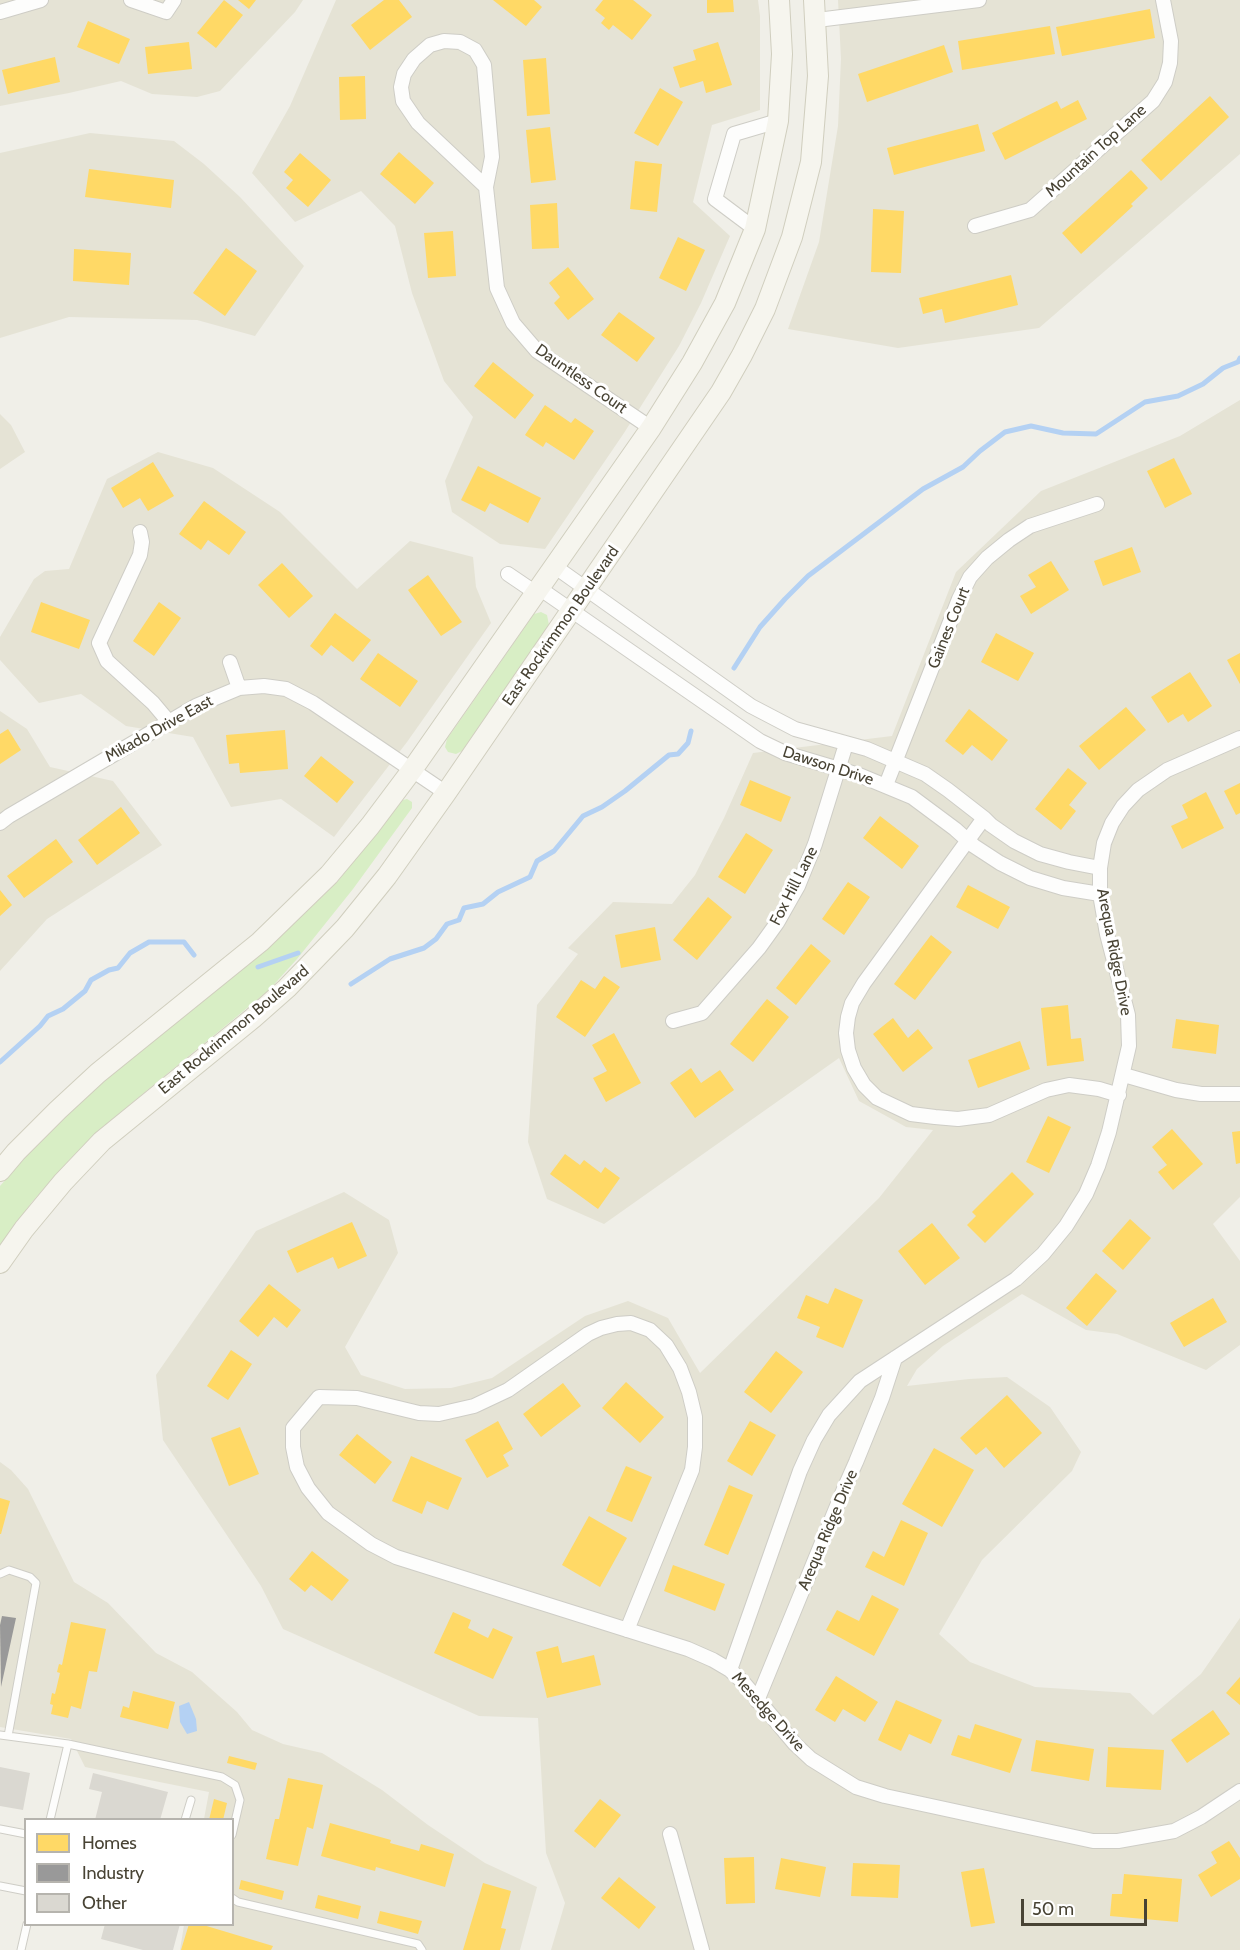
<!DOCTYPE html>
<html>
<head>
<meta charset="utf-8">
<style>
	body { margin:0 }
	#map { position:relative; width:1240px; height:1950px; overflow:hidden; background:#f0efe8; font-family:Cabin,sans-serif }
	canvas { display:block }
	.legend { position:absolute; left:24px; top:1818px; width:210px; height:108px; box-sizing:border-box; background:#fff; border:2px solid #b6b4ae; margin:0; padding:8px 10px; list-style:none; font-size:18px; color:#484334 }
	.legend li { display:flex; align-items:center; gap:12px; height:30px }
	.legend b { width:30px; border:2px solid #b6b4ae }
	.scale { position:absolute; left:1021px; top:1899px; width:126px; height:27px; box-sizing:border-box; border:3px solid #484334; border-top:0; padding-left:8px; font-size:18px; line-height:21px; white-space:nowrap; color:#484334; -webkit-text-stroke:4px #fff; paint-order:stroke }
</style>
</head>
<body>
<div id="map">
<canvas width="1240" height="1950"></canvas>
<ul class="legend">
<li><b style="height:16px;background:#ffd966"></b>Homes</li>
<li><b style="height:16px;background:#999"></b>Industry</li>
<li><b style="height:16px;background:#dad8d1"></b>Other</li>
</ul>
<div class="scale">50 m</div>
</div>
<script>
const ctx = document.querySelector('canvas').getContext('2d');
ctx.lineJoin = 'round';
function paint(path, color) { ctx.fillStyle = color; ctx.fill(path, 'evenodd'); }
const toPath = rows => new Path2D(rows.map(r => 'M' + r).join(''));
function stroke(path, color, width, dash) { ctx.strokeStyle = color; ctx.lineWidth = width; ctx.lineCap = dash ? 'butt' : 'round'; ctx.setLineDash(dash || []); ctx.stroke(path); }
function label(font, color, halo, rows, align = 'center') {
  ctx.font = font + ' Cabin,sans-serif'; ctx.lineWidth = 6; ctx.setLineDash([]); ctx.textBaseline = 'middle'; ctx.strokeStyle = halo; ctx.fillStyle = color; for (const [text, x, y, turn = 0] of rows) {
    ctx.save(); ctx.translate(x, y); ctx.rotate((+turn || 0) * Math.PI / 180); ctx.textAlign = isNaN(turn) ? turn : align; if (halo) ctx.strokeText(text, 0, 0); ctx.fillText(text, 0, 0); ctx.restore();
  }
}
paint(toPath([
	[0,0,303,0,295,12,220,91,197,97,152,94,121,81,69,93,0,106],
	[336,0,758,0,760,16,760,110,712,125,693,202,730,236,701,303,679,346,624,433,545,549,500,544,452,512,445,481,473,417,444,381,412,293,395,226,361,191,295,222,252,173,290,106],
	[838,0,1240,0,1240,154,1039,328,898,348,788,329,819,242,838,126,841,59],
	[90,133,174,141,204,164,240,197,304,266,255,336,197,320,69,317,0,338,0,153],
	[1240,400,1240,1197,1213,1224,1240,1261,1240,1345,1206,1370,1117,1334,1086,1330,1022,1294,943,1346,917,1369,907,1386,969,1379,1007,1377,1050,1407,1081,1452,1072,1471,982,1560,939,1634,970,1662,1035,1687,1130,1693,1153,1715,1201,1674,1240,1618,1240,1950,551,1950,565,1903,546,1853,538,1718,479,1716,283,1629,261,1586,163,1440,156,1375,256,1231,344,1192,389,1220,398,1253,345,1347,361,1375,405,1389,451,1388,492,1378,585,1316,628,1301,668,1318,700,1373,879,1198,933,1130,906,1127,859,1101,839,1058,604,1224,547,1199,528,1142,537,1005,578,954,568,948,613,902,672,904,695,875,724,818,753,753,892,736,956,572,1041,491,1180,436],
	[0,414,11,425,25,452,0,469],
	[158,452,213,468,280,512,357,589,410,541,473,557,476,587,491,623,407,742,334,837,281,799,231,807,193,737,126,726,81,694,39,703,0,660,0,637,34,579,45,571,69,569,107,479],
	[0,711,27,729,50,767,113,781,162,845,47,919,0,971],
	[0,1462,11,1470,28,1489,74,1582,108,1603,156,1653,192,1672,237,1712,252,1730,283,1744,322,1753,382,1790,428,1825,485,1863,537,1887,520,1950,180,1950,184,1925,232,1924,232,1820,204,1819,209,1792,85,1767,71,1739,0,1727]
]), '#e5e3d5');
paint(toPath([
	[541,612,547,615,549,625,462,751,456,754,448,752,445,747,447,739,534,614],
	[407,799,412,802,412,808,353,889,297,959,269,990,111,1120,70,1159,32,1202,0,1245,0,1186,44,1136,82,1100,200,1000,269,946,304,914,338,881,403,800]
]), '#d8eec5');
paint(toPath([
	[189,1702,196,1719,197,1731,187,1734,180,1722,179,1706]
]), '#b4d1f3');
paint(toPath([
	[224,0,243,15,216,48,197,33],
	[238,0,256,0,249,9],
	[384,0,399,0,412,17,370,50,351,25],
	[493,0,534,0,542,7,526,26],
	[603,0,633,0,652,15,632,40,613,25,609,30,601,23,605,18,595,10],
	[707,0,733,0,734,12,707,13],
	[1150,9,1155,38,1062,56,1056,27],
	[88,21,130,39,119,64,77,47],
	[1050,26,1055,54,962,70,958,41],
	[189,42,192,69,148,74,145,47],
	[718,42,732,85,706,93,703,81,680,88,673,67,696,60,693,50],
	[944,45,953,72,867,102,858,74],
	[55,57,60,82,8,94,2,70],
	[546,58,550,114,527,116,523,60],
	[365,76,366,119,340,120,339,77],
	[660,88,683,102,658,146,634,133],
	[1210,96,1229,117,1161,181,1141,160],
	[1078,100,1087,119,1005,160,992,133,1057,101,1061,109],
	[978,124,985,151,894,175,887,148],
	[550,127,556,180,531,183,526,130],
	[399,152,434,183,415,204,380,174],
	[300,153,331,180,308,207,286,188,293,180,284,172],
	[635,161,662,164,657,212,630,209],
	[89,169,174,180,171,208,85,197],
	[1131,170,1148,188,1131,204,1133,206,1081,254,1062,233],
	[557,203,559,248,532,249,530,205],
	[873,209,904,211,901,273,871,272],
	[453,231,456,276,428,278,424,233],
	[678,237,705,250,686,291,659,278],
	[226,248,257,271,225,316,193,293],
	[74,249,131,253,129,285,73,281],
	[568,267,594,299,568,320,554,303,560,297,549,283],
	[1011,275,1018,305,945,323,942,309,923,314,919,298],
	[619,312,655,338,637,362,601,335],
	[493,362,534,395,515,419,474,386],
	[545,405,571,423,575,418,594,431,574,460,546,442,543,447,525,435],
	[1174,458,1192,494,1165,508,1147,471],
	[153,462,174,496,148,511,140,498,123,508,111,488],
	[478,466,541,498,528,523,490,503,485,512,461,500],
	[204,501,246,532,229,555,208,540,201,550,179,534],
	[1132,547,1141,572,1103,586,1094,561],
	[1051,561,1069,590,1031,614,1020,596,1036,587,1028,575],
	[282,563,313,596,289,618,258,585],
	[428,575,462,622,441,636,408,590],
	[41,602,90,620,79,649,31,632],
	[159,602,181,618,154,656,133,641],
	[335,613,371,640,353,662,331,645,322,656,310,646],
	[996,633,1034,653,1018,681,981,662],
	[378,653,418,681,400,707,360,679],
	[1240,653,1240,684,1227,660],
	[1190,672,1212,706,1188,722,1183,714,1168,723,1151,697],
	[1126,707,1146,730,1099,770,1079,746],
	[969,709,1008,740,992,761,972,745,963,755,945,741],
	[8,729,21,750,0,764,0,734],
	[285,730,288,769,240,773,239,763,229,764,226,735],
	[321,756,354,782,337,803,304,776],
	[1068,768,1087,783,1069,805,1076,811,1061,830,1035,809],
	[750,780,791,797,781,822,740,805],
	[1240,783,1240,813,1236,815,1224,791],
	[1206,792,1224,828,1182,849,1171,826,1188,818,1182,805],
	[121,807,140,833,97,865,78,840],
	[880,816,919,846,902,869,863,838],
	[746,833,773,850,745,894,718,877],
	[56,839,73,862,24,898,7,876],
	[848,882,870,897,844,935,822,919],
	[968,885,1010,907,998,929,956,907],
	[0,890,12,905,0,916],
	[708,897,732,917,697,960,673,940],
	[655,927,661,960,621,968,615,935],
	[931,935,952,952,915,1000,894,984],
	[811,944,831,961,796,1005,776,988],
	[604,976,620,987,585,1037,556,1017,581,980,595,989],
	[767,999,789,1017,753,1062,730,1044],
	[1068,1005,1071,1039,1081,1038,1084,1061,1047,1066,1041,1008],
	[893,1018,908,1038,918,1029,933,1048,903,1072,873,1034],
	[1176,1019,1219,1025,1216,1054,1172,1048],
	[614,1033,641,1083,606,1102,593,1078,607,1071,592,1045],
	[1020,1041,1030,1069,978,1088,968,1060],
	[691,1068,701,1083,720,1070,734,1090,695,1118,670,1083],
	[1048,1116,1071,1127,1049,1173,1026,1162],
	[1172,1129,1203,1164,1173,1190,1158,1172,1167,1165,1152,1147],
	[1240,1131,1240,1163,1236,1164,1232,1132],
	[565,1154,580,1165,584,1160,601,1173,605,1167,620,1178,598,1209,550,1174],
	[1012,1172,1034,1194,985,1243,967,1225,976,1216,972,1212],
	[1130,1219,1151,1238,1123,1270,1102,1251],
	[352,1222,367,1256,338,1269,333,1257,297,1273,287,1251],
	[932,1223,960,1258,925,1285,898,1251],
	[1096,1273,1117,1291,1087,1326,1066,1308],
	[269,1284,301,1310,287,1328,274,1317,258,1337,239,1321],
	[835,1288,863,1300,843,1348,816,1337,820,1327,797,1318,806,1295,828,1304],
	[1213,1298,1227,1322,1184,1347,1170,1323],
	[231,1350,252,1364,228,1400,207,1386],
	[776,1351,803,1372,771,1413,744,1392],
	[626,1382,664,1417,640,1443,602,1408],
	[563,1383,581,1406,541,1437,523,1414],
	[1007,1395,1042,1433,1004,1468,986,1447,976,1455,960,1438],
	[498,1421,513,1449,503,1455,509,1466,487,1478,465,1440],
	[750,1421,776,1435,752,1476,727,1461],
	[240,1427,259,1474,229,1486,211,1438],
	[357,1434,392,1462,375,1484,339,1455],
	[934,1448,974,1470,942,1527,902,1504],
	[411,1456,462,1478,448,1510,427,1501,422,1514,392,1501],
	[626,1466,652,1477,632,1522,606,1511],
	[729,1485,753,1495,728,1555,704,1545],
	[0,1498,10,1501,1,1534,0,1534],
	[589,1516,627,1538,600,1587,562,1565],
	[901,1520,928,1533,904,1586,865,1567,873,1551,884,1557],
	[312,1551,349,1580,332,1601,311,1585,305,1592,289,1579],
	[673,1565,725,1584,715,1611,664,1591],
	[872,1595,899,1609,874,1656,826,1630,837,1610,859,1621],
	[453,1612,471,1620,468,1628,488,1638,493,1628,513,1637,493,1679,434,1653],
	[71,1622,106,1629,97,1672,89,1671,81,1709,71,1706,68,1718,51,1714,53,1705,50,1704,52,1693,55,1694,60,1673,57,1672,59,1664,62,1665],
	[558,1646,562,1663,594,1655,601,1685,547,1698,536,1652],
	[836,1676,878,1702,865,1722,843,1709,835,1722,815,1710],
	[1240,1677,1240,1705,1226,1693],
	[133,1691,175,1702,168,1729,120,1717,123,1706,129,1708],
	[896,1700,942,1720,931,1744,909,1734,901,1751,878,1740],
	[1213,1710,1230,1734,1187,1763,1171,1740],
	[975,1724,1022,1739,1010,1773,951,1755,958,1735,970,1739],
	[1036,1740,1094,1749,1089,1781,1031,1771],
	[1108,1747,1164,1750,1161,1790,1106,1787],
	[229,1756,257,1763,255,1770,227,1763],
	[288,1778,323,1785,313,1829,307,1827,298,1866,266,1859,275,1819,279,1819],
	[214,1799,227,1803,223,1820,209,1820],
	[600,1799,621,1815,595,1848,574,1831],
	[330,1823,391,1840,390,1843,419,1851,421,1844,454,1854,445,1887,376,1867,375,1871,321,1856],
	[1229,1841,1240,1858,1240,1879,1211,1897,1198,1875,1217,1863,1211,1852],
	[754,1857,755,1903,726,1904,724,1858],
	[781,1858,826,1867,820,1897,775,1889],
	[853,1863,900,1865,898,1898,851,1896],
	[984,1868,995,1923,971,1927,961,1872],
	[1124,1874,1182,1879,1178,1922,1110,1916,1112,1894,1122,1894],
	[619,1877,656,1907,639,1929,601,1898],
	[241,1880,284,1891,282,1900,239,1889],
	[483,1883,511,1891,501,1928,506,1929,500,1950,463,1950],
	[318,1895,361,1906,358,1919,315,1908],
	[380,1911,422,1921,418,1934,377,1923],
	[189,1924,200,1924,273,1946,271,1950,181,1950]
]), '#ffd966');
paint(toPath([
	[2,1616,16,1618,1,1687,0,1625]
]), '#999');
stroke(toPath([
	[734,668,760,627,785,599,808,576,923,489,963,467,980,451,1005,432,1031,426,1063,433,1096,434,1145,402,1178,396,1203,384,1223,368,1238,362,1240,358],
	[258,967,298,953],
	[351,984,390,959,424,948,436,939,447,924,459,920,464,908,483,904,498,892,530,877,537,861,554,851,583,816,602,807,625,791,669,755,678,754,688,743,691,731],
	[0,1062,40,1026,48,1016,63,1009,85,991,91,980,109,970,118,968,130,953,149,942,184,942,194,955]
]), '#b4d1f3', 5);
paint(toPath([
	[0,1767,30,1773,23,1810,0,1806],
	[93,1773,168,1792,160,1820,95,1820,102,1792,89,1789],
	[105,1924,180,1924,173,1950,143,1950,101,1939]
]), '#dad8d1');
const service = toPath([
	[0,1574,9,1570,30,1577,36,1583,8,1736],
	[0,1735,68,1744,222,1777,235,1785,240,1800,232,1835],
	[50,1820,68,1744],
	[185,1820,191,1800],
	[0,1829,26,1834],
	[0,1886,26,1891],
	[232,1898,238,1902,418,1944,422,1950],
	[21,1950,27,1924]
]);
const minor = toPath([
	[131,0,166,12,174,0],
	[0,12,41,0],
	[817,20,979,0],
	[486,187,418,123,403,101,401,87,404,74,414,59,430,45,444,41,460,42,475,50,484,65,492,157,486,187,497,288,513,323,537,351,651,428],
	[975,226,1030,210,1153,101,1165,82,1170,63,1171,41,1163,0],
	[755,229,715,199,734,134,778,121],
	[140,532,142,542,140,555,99,643,107,661,153,703,169,722],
	[554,566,751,706,795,729,867,749,925,774,948,790,984,818,991,825,1014,841,1040,854,1069,862,1100,868],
	[508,574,536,593],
	[539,588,760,741,785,753,859,775,912,797,955,829,974,846,1000,863,1030,878,1063,888,1100,894],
	[230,662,239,688],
	[886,785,959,599,970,577,987,558,1009,540,1030,526,1097,504],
	[984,818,864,983,852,1003,848,1017,846,1033,848,1050,854,1068,864,1085,877,1098,911,1114,935,1117,958,1119,989,1115,1046,1090,1069,1085,1099,1089,1119,1095],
	[0,823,9,816,196,706,239,688,264,686,286,689,313,703,446,793],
	[673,1021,702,1013,759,948,777,923,798,886,815,844,846,744],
	[1124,1075,1176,1090,1201,1094,1240,1094],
	[627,1630,692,1470,695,1447,695,1417,689,1392,680,1368,666,1345,650,1330,631,1323,617,1324,601,1328,588,1334,508,1390,474,1406,439,1414,419,1413,357,1398,319,1397,293,1428,293,1447,297,1467,308,1488,328,1513,371,1544,396,1557,688,1649,713,1660,730,1670,743,1682,795,1744,811,1759,856,1787,885,1796,1093,1841,1118,1841,1174,1831,1201,1817,1240,1791],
	[730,1670,800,1471,814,1440,829,1415,860,1381,1016,1279,1043,1254,1066,1226,1086,1194,1098,1166,1109,1132,1129,1046,1128,1015,1107,934,1100,894,1100,868,1104,843,1112,823,1123,806,1138,790,1167,770,1240,738],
	[757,1701,844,1489,856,1462,882,1398,895,1358],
	[670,1834,702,1950]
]);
const secondary = toPath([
	[0,1171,16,1152,58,1110,98,1073,260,942,329,875,370,826,412,770,651,428,692,363,725,303,755,229,778,121,782,54,779,0],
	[0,1263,24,1229,63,1182,102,1141,253,1018,287,988,345,928,387,876,446,793,721,392,742,355,765,309,792,237,811,162,818,76,814,0]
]);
stroke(service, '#cecdc6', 9);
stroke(minor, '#cecdc6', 16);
stroke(secondary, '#d0cebe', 22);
stroke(service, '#fdfdfc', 7);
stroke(minor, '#fdfdfc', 14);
stroke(secondary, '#f6f5ee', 20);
label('16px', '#484334', '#fff', [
	["Mountain Top Lane",1096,151,-42],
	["Dauntless Court",581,379,35],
	["East Rockrimmon Boulevard",561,626,-55],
	["Gaines Court",949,628,-68],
	["Mikado Drive East",159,729,-29],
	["Dawson Drive",828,766,18],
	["Fox Hill Lane",794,886,-63],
	["Arequa Ridge Drive",1114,952,79],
	["East Rockrimmon Boulevard",234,1030,-40],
	["Arequa Ridge Drive",828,1530,-67],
	["Mesedge Drive",768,1712,48]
]);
</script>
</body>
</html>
